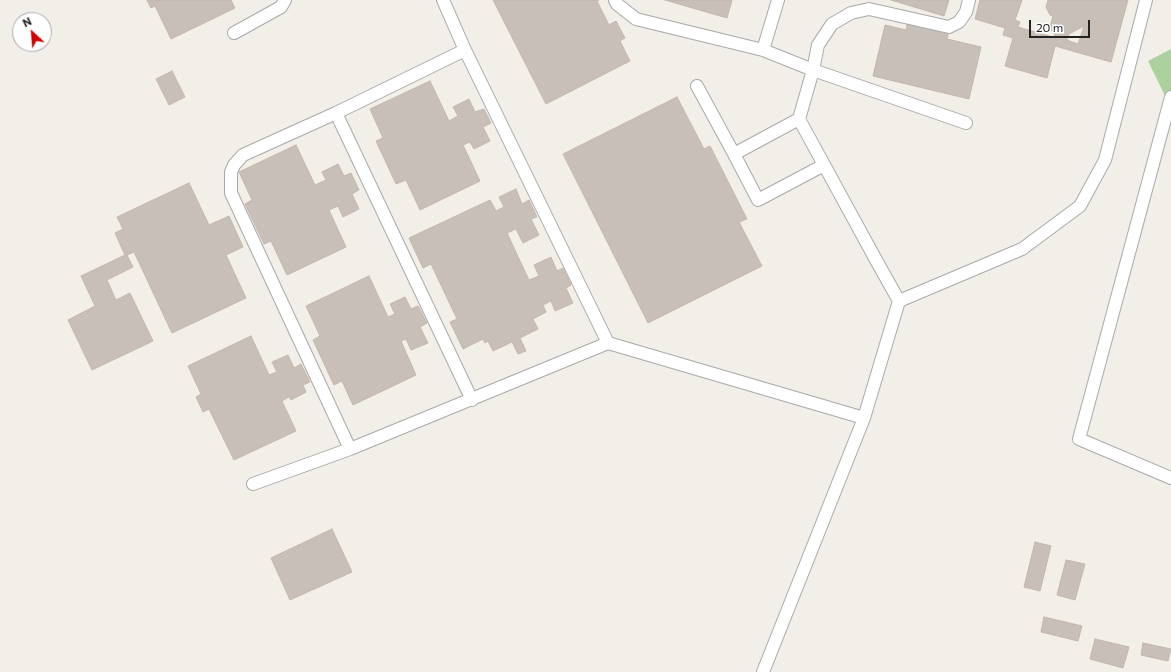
<!DOCTYPE html>
<html>
<head>
<meta charset="utf-8">
<style>
	body { margin:0 }
	#map { position:relative; width:1171px; height:672px; overflow:hidden; background:#f2efe9; font-family:Commissioner,sans-serif }
	canvas { display:block }
	.north { position:absolute; left:12px; top:12px; width:40px; height:40px; box-sizing:border-box; background:#fff; border:1px solid #a7a7a7; border-radius:50%; rotate:334deg; font-size:11px; font-weight:700; line-height:16px; text-align:center; color:#222 }
	.north::after { content:''; display:block; margin:auto; width:14px; height:18px; background:#d40000; clip-path:polygon(50% 0,100% 100%,50% 72%,0 100%) }
	.scale { position:absolute; left:1029px; top:20px; width:61px; height:18px; box-sizing:border-box; border:2px solid #222; border-top:0; padding-left:5px; font-size:12px; line-height:14px; white-space:nowrap; color:#222; -webkit-text-stroke:3px #fff; paint-order:stroke }
</style>
</head>
<body>
<div id="map">
<canvas width="1171" height="672"></canvas>
<div class="north">N</div>
<div class="scale">20 m</div>
</div>
<script>
const ctx = document.querySelector('canvas').getContext('2d');
ctx.lineJoin = 'round';
function paint(path, color) { ctx.fillStyle = color; ctx.fill(path, 'evenodd'); }
const toPath = rows => new Path2D(rows.map(r => 'M' + r).join(''));
function stroke(path, color, width, dash) { ctx.strokeStyle = color; ctx.lineWidth = width; ctx.lineCap = dash ? 'butt' : 'round'; ctx.setLineDash(dash || []); ctx.stroke(path); }
paint(toPath([
	[1171,49,1171,108,1148,61]
]), '#add19e');
const building = toPath([
	[147,0,231,0,235,8,171,39,155,6,151,8,147,0],
	[493,0,599,0,597,1,609,25,616,21,625,38,620,41,630,61,546,104,493,0],
	[665,0,732,0,727,18,665,0],
	[891,0,949,0,944,16,891,0],
	[980,0,1022,0,1015,20,1020,22,1018,27,1056,38,1050,27,1053,16,1050,15,1046,7,1048,0,1128,0,1111,62,1055,46,1047,78,1005,66,1013,38,1003,35,1005,28,975,19,980,0],
	[1084,26,1078,44,1067,40,1069,34,1084,26],
	[908,21,949,31,947,39,981,47,969,99,873,76,885,25,906,30,908,21],
	[172,71,185,97,169,105,156,79,172,71],
	[430,81,449,121,458,116,453,107,469,99,475,112,484,109,491,123,483,127,490,141,474,149,470,142,463,145,480,181,420,210,406,180,396,184,376,141,383,138,370,109,430,81],
	[677,97,704,149,710,146,747,219,739,222,762,266,648,323,563,154,677,97],
	[296,145,315,185,326,180,322,172,338,164,344,176,351,173,359,190,352,194,359,209,343,217,338,206,329,210,346,247,287,275,271,241,264,244,245,204,252,200,239,172,296,145],
	[189,183,209,225,229,216,243,247,226,255,246,298,172,333,134,252,127,255,133,267,107,280,116,300,130,293,153,341,92,370,68,320,95,306,81,276,125,255,115,233,123,229,117,217,189,183],
	[516,189,522,204,529,200,537,217,531,219,539,235,523,243,516,229,507,233,529,280,539,276,534,265,551,257,557,271,563,268,571,285,566,288,573,303,555,311,551,301,543,305,546,312,533,319,538,329,520,338,526,351,518,354,512,342,493,351,488,341,485,343,483,339,463,349,450,322,457,319,431,264,423,268,409,238,490,200,496,211,504,207,499,197,516,189],
	[369,276,388,317,395,314,390,304,405,297,411,309,418,306,427,323,420,327,428,343,411,350,406,339,401,341,416,375,353,405,342,381,334,385,313,340,320,336,306,306,369,276],
	[251,336,269,375,277,372,272,362,288,355,294,368,301,364,310,382,303,385,306,392,291,400,289,397,282,401,296,431,234,460,209,409,203,412,196,397,201,394,188,366,251,336],
	[332,529,352,572,290,600,271,558,332,529],
	[1035,542,1051,546,1040,591,1024,587,1035,542],
	[1066,560,1085,564,1075,600,1057,595,1066,560],
	[1044,617,1082,626,1078,641,1041,632,1044,617],
	[1095,639,1129,647,1123,668,1090,659,1095,639],
	[1143,643,1171,649,1168,661,1141,655,1143,643]
]);
paint(building, '#c7bfb8');
stroke(building, '#c4b6ab', 1);
const lane = toPath([
	[443,0,465,50,608,343,864,418],
	[615,0,617,4,636,19,763,50,813,70,966,123],
	[234,33,281,7,285,0],
	[763,50,778,0],
	[697,86,734,154],
	[1171,97,1079,439,1171,478],
	[336,113,472,400],
	[824,165,758,200,734,154,799,119,813,70,818,45,832,24,851,13,869,9,949,27,959,22,966,12,969,0],
	[899,301,1022,249,1080,206,1105,160,1146,0],
	[350,449,231,193,231,172,234,165,243,155,336,113,465,50],
	[253,484,350,449,608,343],
	[763,672,864,418,899,301,876,260,799,119]
]);
stroke(lane, '#a9a9a9', 14);
stroke(lane, '#fff', 12);
</script>
</body>
</html>
